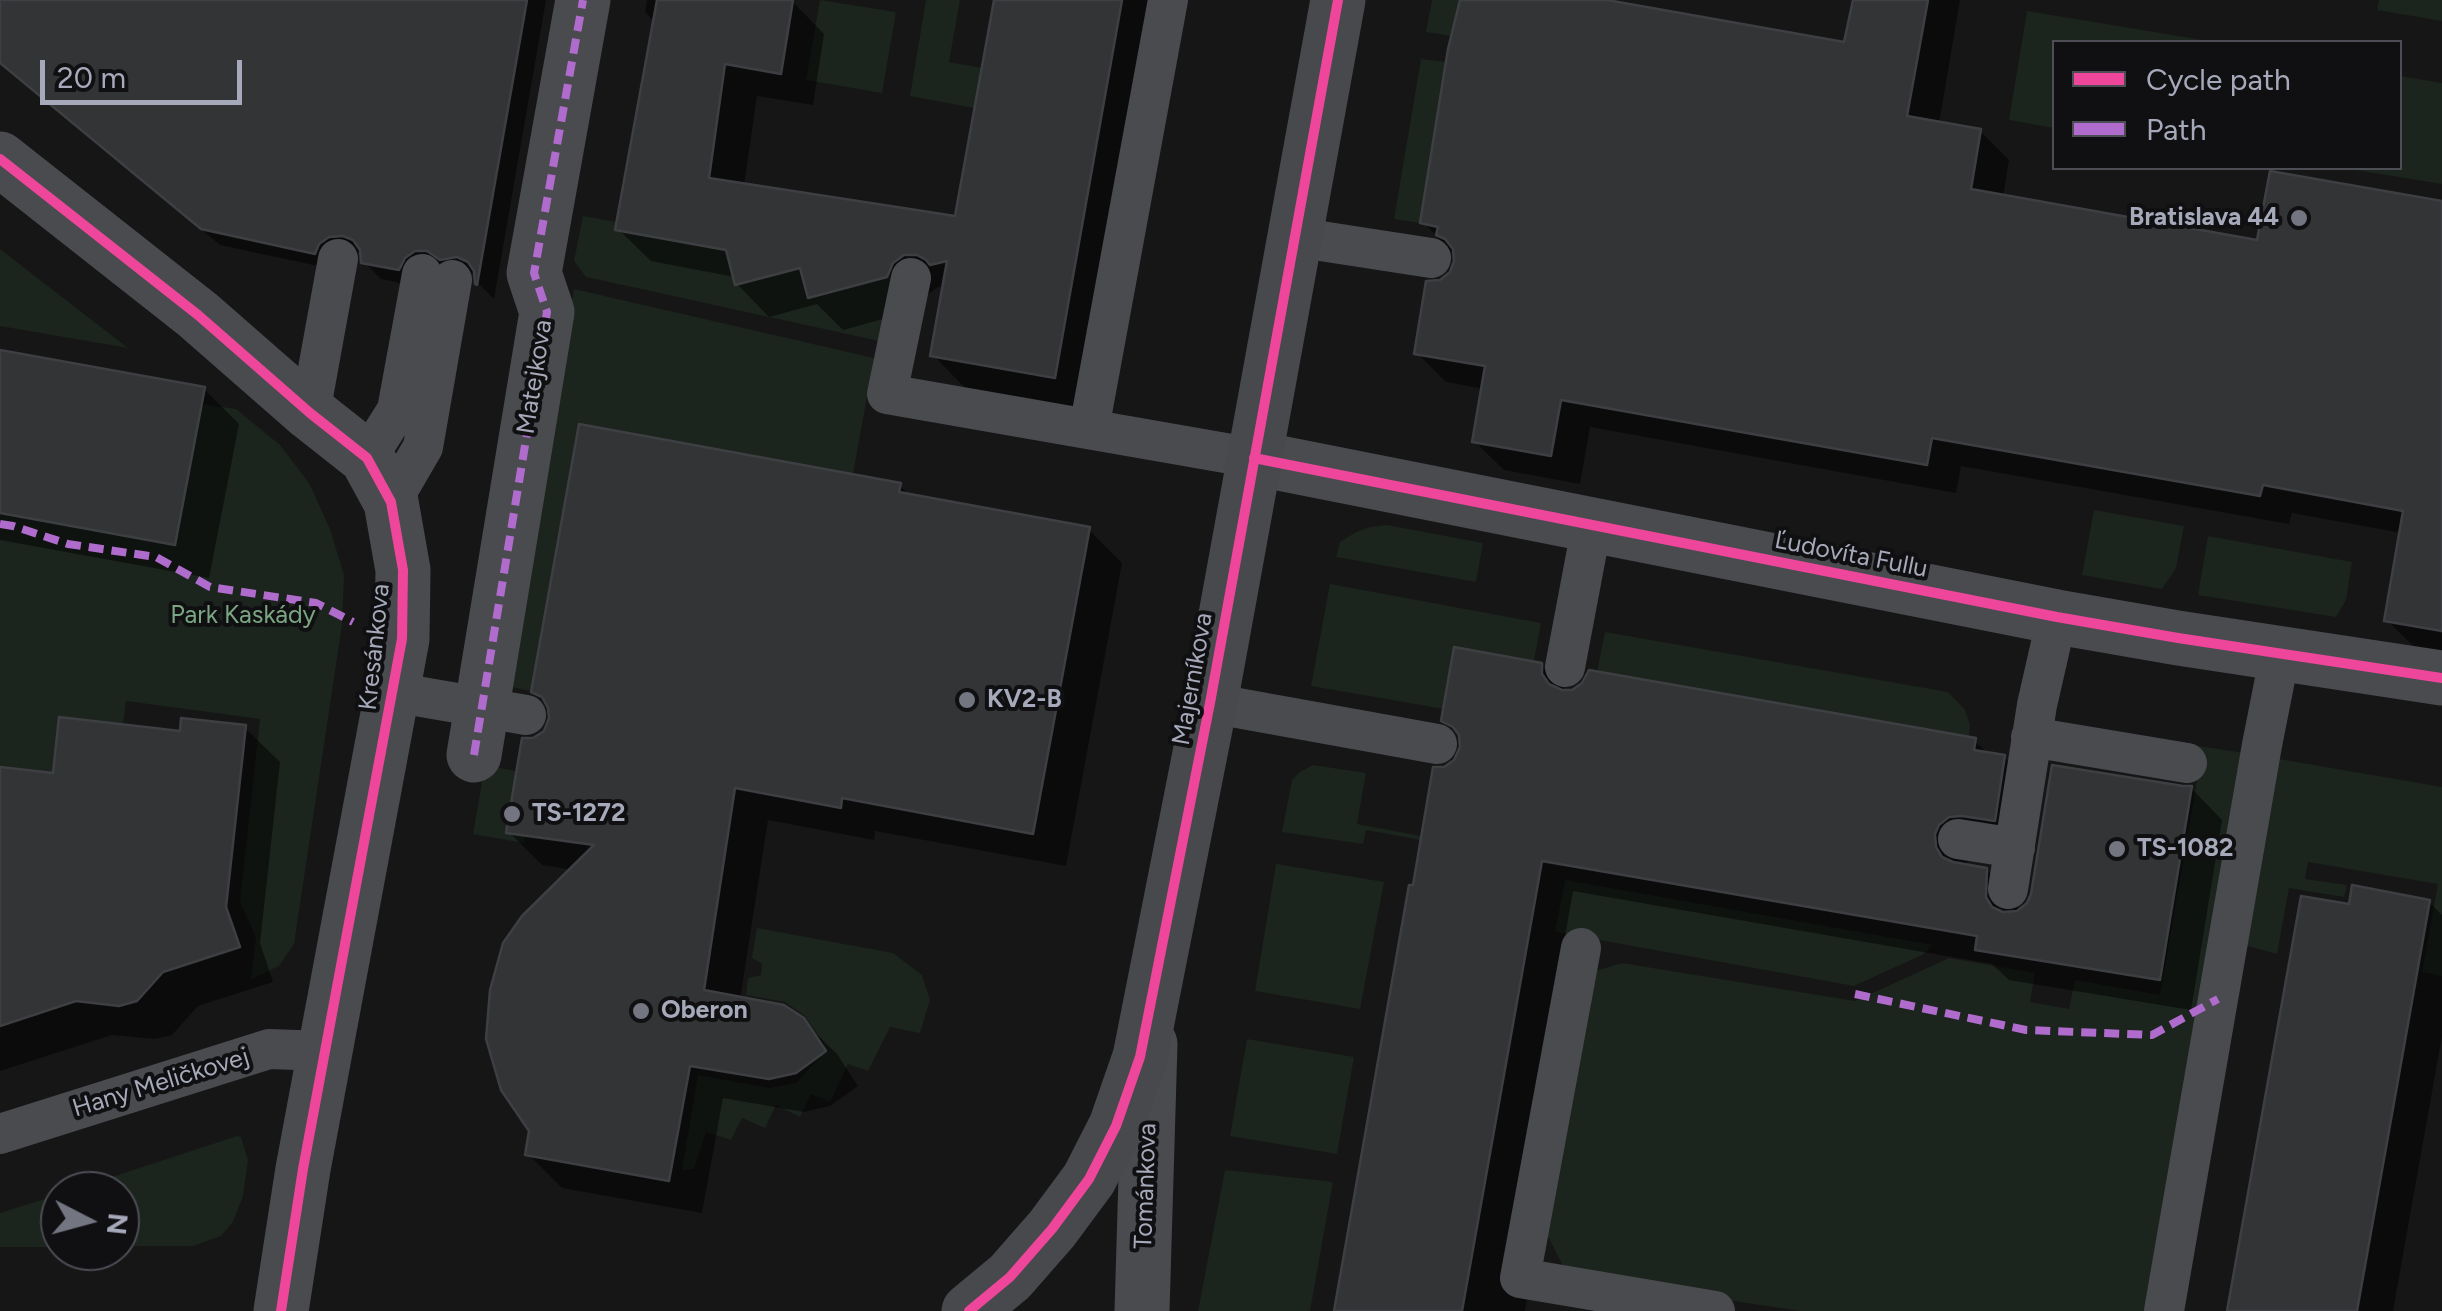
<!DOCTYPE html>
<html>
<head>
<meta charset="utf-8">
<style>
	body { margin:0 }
	#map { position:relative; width:2442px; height:1311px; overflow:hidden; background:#161616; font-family:Figtree,sans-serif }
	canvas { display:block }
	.legend { position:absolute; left:2052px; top:40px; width:350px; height:130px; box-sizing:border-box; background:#101012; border:2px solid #4c4d55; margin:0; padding:12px 18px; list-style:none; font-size:30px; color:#a5a9b9 }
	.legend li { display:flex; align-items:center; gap:20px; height:50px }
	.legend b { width:50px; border:2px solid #4c4d55 }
	.north { position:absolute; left:40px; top:1171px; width:100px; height:100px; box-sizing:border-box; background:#101012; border:2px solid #4c4d55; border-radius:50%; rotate:96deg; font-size:28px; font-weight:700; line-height:40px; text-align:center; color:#a5a9b9 }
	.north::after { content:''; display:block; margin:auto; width:35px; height:45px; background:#737680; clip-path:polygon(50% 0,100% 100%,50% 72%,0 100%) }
	.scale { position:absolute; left:40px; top:60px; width:202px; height:45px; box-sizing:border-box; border:5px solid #a5a9b9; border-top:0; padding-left:12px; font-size:30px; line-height:35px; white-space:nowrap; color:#a5a9b9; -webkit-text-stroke:8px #101012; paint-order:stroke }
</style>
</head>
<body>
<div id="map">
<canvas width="2442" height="1311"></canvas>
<ul class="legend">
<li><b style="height:12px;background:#ed469a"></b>Cycle path</li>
<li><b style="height:12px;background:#b06ccc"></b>Path</li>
</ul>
<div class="north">N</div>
<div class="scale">20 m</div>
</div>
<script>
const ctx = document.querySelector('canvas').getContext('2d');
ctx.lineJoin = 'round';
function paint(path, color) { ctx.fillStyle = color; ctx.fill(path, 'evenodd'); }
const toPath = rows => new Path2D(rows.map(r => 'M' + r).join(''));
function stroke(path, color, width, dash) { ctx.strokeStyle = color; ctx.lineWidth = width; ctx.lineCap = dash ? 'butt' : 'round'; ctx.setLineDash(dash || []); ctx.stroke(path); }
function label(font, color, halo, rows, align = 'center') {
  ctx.font = font + ' Figtree,sans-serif'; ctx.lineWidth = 8; ctx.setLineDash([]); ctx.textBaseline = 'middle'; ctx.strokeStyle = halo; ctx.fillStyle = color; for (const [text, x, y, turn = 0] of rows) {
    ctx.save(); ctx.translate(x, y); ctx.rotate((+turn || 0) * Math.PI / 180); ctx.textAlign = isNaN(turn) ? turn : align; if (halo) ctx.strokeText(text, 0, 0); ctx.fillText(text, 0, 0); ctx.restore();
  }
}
paint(toPath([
	[820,0,896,12,882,93,806,80],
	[926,0,960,0,949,62,982,68,974,108,910,96],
	[1432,0,1461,0,1462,30,1453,28,1451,36,1426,32],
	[2379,0,2442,0,2442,21,2377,10],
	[2027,11,2215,42,2054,42,2054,128,2009,120],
	[1421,59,1447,62,1420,223,1394,219],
	[2400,76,2442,83,2442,184,2343,168,2400,168],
	[583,216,617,222,726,250,735,285,800,268,809,298,882,278,884,273,895,275,879,341,586,277,574,261],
	[0,249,128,348,0,326],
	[574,289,874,358,853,474,579,425,531,691,501,685],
	[202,404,236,409,280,445,309,483,330,529,344,575,342,625,294,944,279,966,251,979,256,937,240,902,260,719,126,701,123,725,53,773,0,767,0,513,174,545],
	[2094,510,2184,526,2176,568,2162,589,2082,575],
	[1387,525,1483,543,1476,582,1336,557,1340,542,1356,532,1370,527],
	[2208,536,2352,562,2346,600,2336,617,2198,595],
	[1330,584,1541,623,1534,661,1454,647,1444,709,1311,686],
	[1605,632,1948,692,1965,710,1970,725,1969,737,1597,672],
	[2198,746,2245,753,2151,1311,1801,1311,1569,1277,1542,1225,1588,973,1622,963,1855,1001,1949,958,2035,973,2030,1002,2069,1009,2075,980,2160,995,2197,780,2192,778],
	[2279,759,2442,787,2442,976,2422,972,2438,884,2308,862,2305,879,2347,885,2344,897,2289,888,2277,954,2247,946],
	[485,765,602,788,532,799,524,843,473,834],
	[1313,765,1366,773,1357,824,1421,836,1421,840,1366,830,1363,844,1282,832,1292,780,1300,772],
	[1276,864,1384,882,1360,1009,1255,991],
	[1565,880,1933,945,1922,955,1854,986,1555,932],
	[757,928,893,953,922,975,930,1000,920,1033,890,1027,868,1071,848,1064,830,1102,811,1094,800,1117,776,1105,765,1128,742,1118,731,1140,706,1132,694,1169,682,1170,698,1075,769,1088,796,1083,821,1056,824,1044,805,1016,785,1002,746,995,748,978,761,975,762,964,752,958],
	[1247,1039,1354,1057,1337,1154,1230,1136],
	[237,1136,241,1137,248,1160,243,1196,233,1222,221,1236,193,1246,120,1246,120,1191,69,1191],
	[1225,1170,1333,1182,1310,1311,1198,1311],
	[60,1194,60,1247,0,1247,0,1213]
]), '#1b241d');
paint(toPath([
	[0,0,546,0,494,299,478,283,477,272,415,286,381,279,364,262,363,252,347,253,332,269,220,245,0,62],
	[647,0,792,1,824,34,813,105,757,96,744,186,957,219,996,0,1159,0,1087,409,965,388,933,355,945,287,938,287,925,296,919,309,843,330,817,304,769,317,737,284,735,277,651,261,618,229,655,23,645,12],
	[1461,0,1595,0,1846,45,1855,0,1960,0,1939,124,1980,131,2009,160,2003,197,2259,243,2442,204,2442,654,2416,649,2387,620,2402,533,2292,513,2289,524,1961,466,1956,493,1590,427,1580,484,1504,470,1474,441,1484,389,1446,382,1417,353,1441,282,1452,274,1456,252,1452,252,1423,222],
	[0,353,204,389,239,424,209,578,0,540],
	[900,486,911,497,1089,530,1122,563,1066,866,875,831,874,840,768,820,740,1000,802,1020,837,1054,858,1086,830,1106,804,1112,723,1098,702,1213,562,1188,528,1154,573,870,542,865,509,832,534,740,546,733,552,719,551,709,533,691],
	[1540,665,1568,692,1974,740,1989,755,2004,757,2035,789,1970,856,1965,867,1986,870,2018,902,2017,914,2191,788,2222,820,2191,1010,2009,980,1992,964,1573,891,1506,1270,1528,1293,1525,1311,1336,1311,1415,888,1445,769,1456,762,1463,748,1462,738,1444,720],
	[245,728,280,762,260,943,273,982,198,1006,172,1035,155,1039,112,1035,0,1071,0,770,55,776,182,734],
	[2429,902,2442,915,2442,1036,2393,1311,2230,1311,2351,907]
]), '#0007');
const building = toPath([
	[0,0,527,0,477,285,475,284,474,271,468,262,457,257,440,260,427,251,415,251,405,258,399,270,361,263,360,250,353,240,343,236,329,237,319,244,315,254,201,229,0,63,0,0],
	[657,0,793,0,781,74,725,64,709,178,955,216,994,0,1122,0,1055,378,930,356,947,261,930,265,926,260,917,255,904,255,893,263,887,277,808,298,800,268,735,285,726,250,615,230,657,0],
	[1460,0,1607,0,1844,42,1853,0,1928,0,1907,116,1981,129,1971,189,2257,240,2270,171,2442,201,2442,631,2384,621,2403,511,2263,485,2260,496,1932,438,1927,465,1561,400,1551,456,1472,442,1485,366,1414,354,1426,281,1440,280,1450,272,1454,261,1453,249,1445,239,1436,235,1438,227,1420,223,1448,49,1460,0],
	[0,350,205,387,175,545,0,513,0,350],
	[579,424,901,483,899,492,1090,527,1033,834,842,798,841,808,735,788,704,990,784,1005,804,1018,826,1051,796,1073,769,1079,690,1066,669,1181,525,1155,529,1131,501,1090,486,1039,490,990,503,943,522,916,594,845,506,833,522,738,533,738,544,731,549,718,548,708,542,697,531,692,579,424],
	[1454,647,1542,663,1542,674,1549,684,1562,690,1572,690,1582,683,1589,670,1976,738,1974,750,2005,755,1995,821,1962,816,1949,817,1939,825,1935,834,1936,847,1942,857,1953,862,1987,868,1986,897,1992,907,2003,912,2017,911,2027,903,2031,894,2052,765,2183,786,2192,786,2160,980,1975,950,1977,936,1542,861,1462,1311,1334,1311,1409,885,1413,885,1433,767,1444,767,1454,760,1460,747,1459,735,1453,727,1441,721,1454,647],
	[59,717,180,731,181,718,246,725,226,907,240,947,163,972,137,1001,119,1006,76,1001,0,1026,0,767,53,773,59,717],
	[2352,885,2430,900,2357,1311,2227,1311,2301,896,2349,904,2352,885]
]);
paint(building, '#333436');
stroke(building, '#3e3f43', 2.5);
stroke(toPath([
	[1295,237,1431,258],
	[911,278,887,394,1254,458],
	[310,413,338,259],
	[1089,429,1168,0],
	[367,458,397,410,422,274],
	[391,502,423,447,452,280],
	[1565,667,1592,524],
	[393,692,526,715],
	[1210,703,1437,744],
	[2031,737,2187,763],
	[1958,839,2015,848],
	[2008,889,2037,705,2057,617],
	[1581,948,1520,1278,1715,1311],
	[0,1134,269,1049,325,1051],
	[2164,1311,2262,745,2280,654]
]), '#4a4b4f', 40);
stroke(toPath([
	[0,159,198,315,310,413,367,458,391,502,403,570,402,639,303,1169,281,1311],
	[1254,458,2057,617,2178,638,2442,678],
	[474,755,547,312,534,273,583,0],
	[1142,1311,1150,1044]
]), '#4a4b4f', 55);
stroke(toPath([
	[969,1311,1010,1277,1052,1229,1089,1179,1116,1126,1140,1057,1210,703,1338,0]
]), '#48494d', 55);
stroke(toPath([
	[0,524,13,526,68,544,156,557,210,587,316,603,353,622],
	[474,755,547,312,534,273,583,0],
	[1855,994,2026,1030,2152,1035,2218,999]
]), '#b06ccc', 8, [15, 8]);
stroke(toPath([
	[0,159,198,315,310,413,367,458,391,502,403,570,402,639,303,1169,281,1311],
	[1254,458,2057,617,2178,638,2442,678],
	[969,1311,1010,1277,1052,1229,1089,1179,1116,1126,1140,1057,1210,703,1338,0]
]), '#ed469a', 10);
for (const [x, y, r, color] of [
	[2299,218,10,"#737680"],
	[967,700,10,"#737680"],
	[512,814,10,"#737680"],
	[2117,849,10,"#737680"],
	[641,1011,10,"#737680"]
]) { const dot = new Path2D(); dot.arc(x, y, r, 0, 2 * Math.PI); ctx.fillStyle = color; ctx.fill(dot); stroke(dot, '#101012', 4); }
label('bold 25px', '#a5a9b9', '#101012', [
	["Bratislava 44",2279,218,"right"],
	["KV2-B",987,700],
	["TS-1272",532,814],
	["TS-1082",2137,849],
	["Oberon",661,1011]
], 'left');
label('25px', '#a5a9b9', '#101012', [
	["Matejkova",535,377,-81],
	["Ľudovíta Fullu",1851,555,11],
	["Kresánkova",375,647,-84],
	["Majerníkova",1193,679,-80],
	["Hany Meličkovej",161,1083,-17],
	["Tománkova",1146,1186,-88]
]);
label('25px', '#7aa681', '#101012', [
	["Park Kaskády",243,616]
]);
</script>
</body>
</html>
